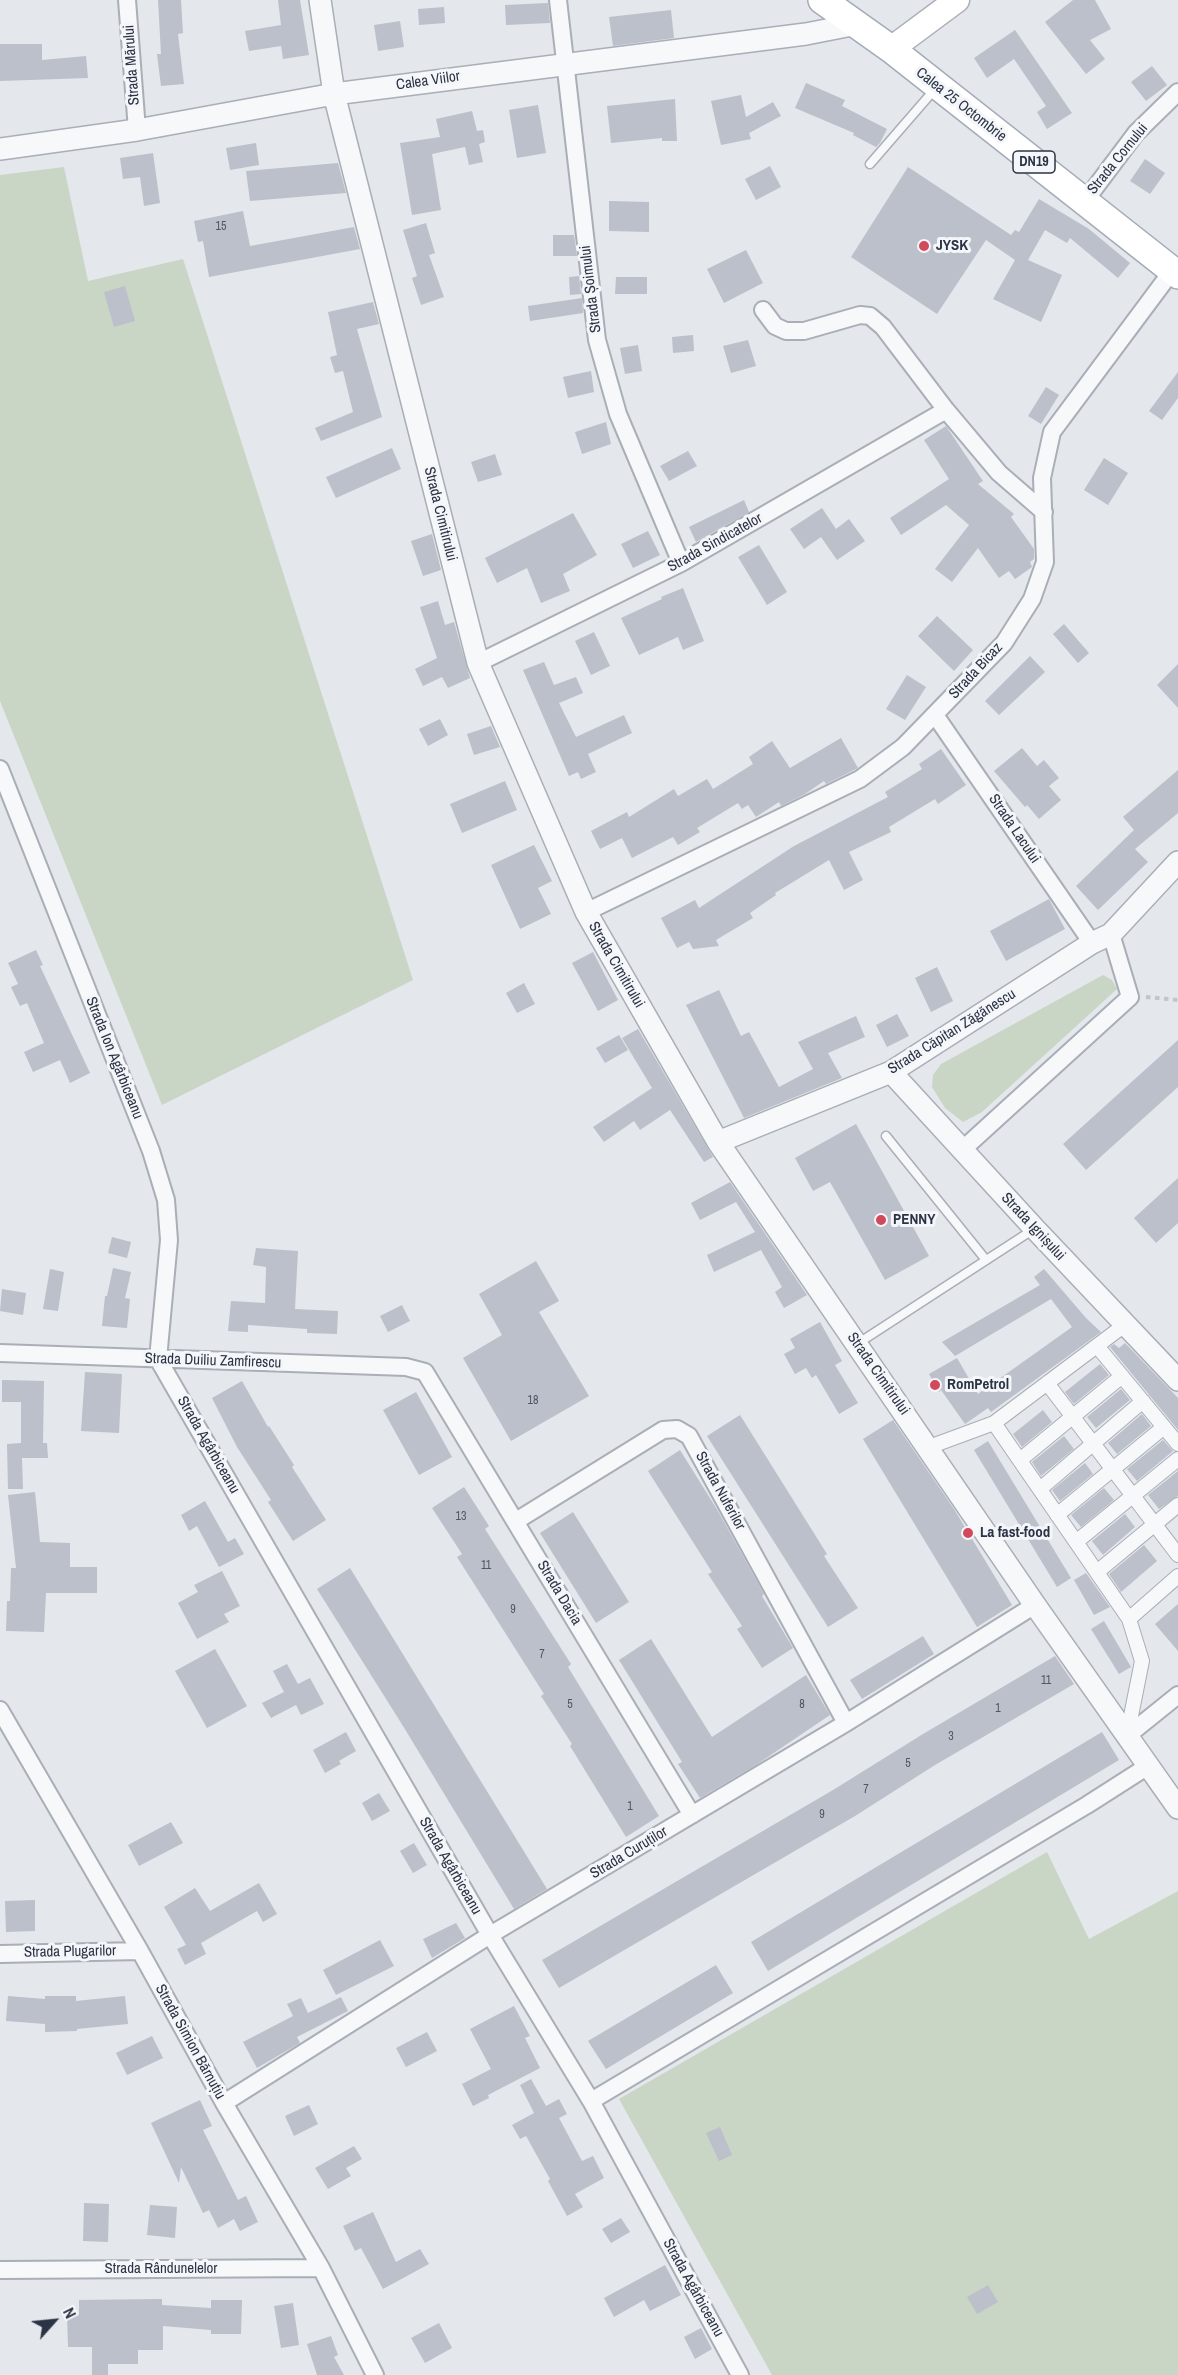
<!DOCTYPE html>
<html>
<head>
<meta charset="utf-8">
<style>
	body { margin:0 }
	#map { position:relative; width:1178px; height:2375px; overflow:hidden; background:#e4e7ec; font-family:"Archivo Narrow",sans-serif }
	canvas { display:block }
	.north { position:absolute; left:24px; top:2291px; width:60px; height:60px; -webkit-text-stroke:4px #f4f6f9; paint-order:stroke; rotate:63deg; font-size:16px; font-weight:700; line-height:24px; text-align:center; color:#2b3445 }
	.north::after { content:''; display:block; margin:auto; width:21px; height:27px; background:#2b3445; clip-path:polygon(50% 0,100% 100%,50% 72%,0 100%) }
</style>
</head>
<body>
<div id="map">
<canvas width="1178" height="2375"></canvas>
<div class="north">N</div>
</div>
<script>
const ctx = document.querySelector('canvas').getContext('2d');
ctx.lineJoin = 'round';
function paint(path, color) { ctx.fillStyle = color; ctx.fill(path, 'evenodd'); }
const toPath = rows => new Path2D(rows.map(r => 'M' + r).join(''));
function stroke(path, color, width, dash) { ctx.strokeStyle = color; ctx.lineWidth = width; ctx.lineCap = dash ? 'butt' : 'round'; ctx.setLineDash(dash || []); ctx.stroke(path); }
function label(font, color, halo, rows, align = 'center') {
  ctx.font = font + ' "Archivo Narrow",sans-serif'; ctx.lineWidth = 6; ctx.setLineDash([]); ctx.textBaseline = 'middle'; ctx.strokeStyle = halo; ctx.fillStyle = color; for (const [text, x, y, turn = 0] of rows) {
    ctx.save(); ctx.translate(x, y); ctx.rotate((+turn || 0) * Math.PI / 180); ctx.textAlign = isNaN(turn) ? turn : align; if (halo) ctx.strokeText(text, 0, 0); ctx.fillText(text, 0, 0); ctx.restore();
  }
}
paint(toPath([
	[64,167,88,281,183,259,413,980,162,1105,0,701,0,175],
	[1103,975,1112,980,1117,989,982,1112,963,1122,945,1108,932,1087,933,1075,941,1064],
	[1047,1852,1089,1939,1178,1891,1178,2375,772,2375,619,2099]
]), '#c9d6c5');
paint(toPath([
	[158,0,181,0,183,33,178,34,184,84,161,86,157,54,161,54],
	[278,0,300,0,309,55,283,59,281,46,249,51,245,31,281,25],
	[1073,0,1095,0,1111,29,1090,40,1105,59,1086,74,1045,22],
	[548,3,550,23,506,25,505,5],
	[444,7,445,23,419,25,418,9],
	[671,10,674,38,613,46,609,17],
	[400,21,404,47,378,51,374,25],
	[1015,30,1072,113,1047,129,1037,112,1046,106,1014,59,987,78,974,58],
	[0,44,42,44,42,60,86,56,88,78,0,81],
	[1152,66,1167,85,1146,101,1131,82],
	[806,83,845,100,842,106,887,129,880,143,876,147,853,135,854,133,795,108],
	[741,95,746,117,773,102,781,116,749,133,751,139,721,145,711,101],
	[675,99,677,141,662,141,662,138,611,143,607,106],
	[538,105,546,153,517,158,509,110],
	[472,111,477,131,483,130,485,142,479,144,483,162,469,165,465,147,432,154,441,210,412,215,400,143,440,137,436,119],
	[256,143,259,165,230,170,226,148],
	[153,153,160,203,144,206,140,177,123,179,120,158],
	[1145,159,1165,173,1150,194,1130,181],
	[338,163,346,193,250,201,246,171],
	[770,166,781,187,756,200,745,179],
	[908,167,1011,235,1015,230,1019,232,1039,199,1089,229,1130,263,1118,278,1070,238,1067,243,1045,230,1028,260,1062,275,1041,322,993,299,1015,260,986,240,937,314,851,257],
	[609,201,649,202,649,232,609,231],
	[243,211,250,246,354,227,360,249,209,277,203,241,198,242,194,221],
	[426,223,435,253,429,255,444,297,421,305,412,278,417,276,403,230],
	[553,235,574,235,577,256,553,256],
	[746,250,763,283,724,303,707,269],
	[579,276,581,294,570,295,569,277],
	[616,277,647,277,647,294,615,294],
	[125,286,135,321,114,327,104,292],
	[582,298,583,313,530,321,528,306],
	[373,302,379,324,357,329,382,417,321,441,315,428,353,412,343,371,335,373,330,357,337,355,328,312],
	[693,335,694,351,673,353,672,337],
	[748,340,756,366,731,373,723,346],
	[638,345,642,371,625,374,620,348],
	[591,371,594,392,568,398,563,377],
	[1178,372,1178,398,1162,420,1149,411],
	[1046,387,1059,395,1041,424,1028,416],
	[606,422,611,444,582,454,575,432],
	[946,426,983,481,978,484,1014,514,1011,517,1034,549,1034,559,1030,562,1032,567,1015,579,1009,571,999,578,978,548,952,582,935,569,969,525,946,505,901,535,890,518,949,479,924,440],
	[392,448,401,469,336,498,326,477],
	[688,451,697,466,669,481,660,466],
	[495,454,502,475,478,482,471,462],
	[1104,458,1128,473,1108,505,1084,490],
	[744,500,749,512,696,542,689,527],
	[822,508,836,529,849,519,865,541,837,560,821,537,804,549,790,529],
	[573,513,597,555,563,574,570,591,541,603,527,568,497,583,485,558],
	[648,531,660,555,633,568,621,544],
	[432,534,441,570,423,576,411,541],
	[759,545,787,592,767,605,738,557],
	[683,588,704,641,683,650,678,637,639,655,621,618,662,599,661,597],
	[438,601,445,625,454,622,470,678,448,688,442,677,423,686,415,669,437,658,420,607],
	[937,616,973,650,954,671,918,636],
	[1064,624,1089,653,1078,663,1053,634],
	[594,632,610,666,591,675,575,641],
	[1030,656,1045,672,999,715,985,701],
	[544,662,554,685,576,677,583,693,559,703,576,737,624,715,632,733,588,754,596,772,581,779,578,772,569,776,523,670],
	[1178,664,1178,708,1157,685],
	[907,675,926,687,905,720,886,709],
	[440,719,448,735,428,746,419,729],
	[491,726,500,747,474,755,467,734],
	[841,738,858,768,826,784,824,781,805,794,781,806,779,802,756,817,748,805,742,809,738,803,697,828,700,832,678,845,673,837,632,858,622,838,600,849,591,831,627,812,629,817,674,789,678,796,707,779,713,789,753,764,749,757,772,741,790,768],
	[1022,748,1037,766,1044,760,1059,778,1049,786,1061,800,1039,819,1027,805,1025,807,994,771],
	[941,749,966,785,938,804,935,799,889,827,891,832,849,852,863,880,844,890,829,860,775,893,776,895,750,913,753,918,716,940,719,946,693,949,689,942,677,948,661,918,695,900,699,908,794,846,888,797,885,792,922,769,919,764],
	[1178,770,1178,813,1135,849,1148,862,1098,910,1076,886,1134,830,1123,817],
	[505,781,517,810,462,833,450,804],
	[534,845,552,881,538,888,551,914,520,929,491,865],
	[1049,899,1065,929,1006,961,990,931],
	[36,950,43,965,40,966,90,1073,70,1083,60,1060,33,1072,24,1052,44,1043,27,1003,20,1006,11,987,18,984,8,963],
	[593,952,618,1000,598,1011,572,963],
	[937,967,953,1001,931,1012,915,978],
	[524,983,535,1004,517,1013,506,993],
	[719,990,741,1036,749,1032,779,1087,813,1069,798,1042,856,1016,865,1037,828,1053,842,1078,744,1118,686,1005],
	[897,1014,909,1036,887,1047,876,1025],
	[638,1029,713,1157,704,1162,670,1110,640,1130,634,1121,604,1142,593,1127,652,1088,622,1038],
	[619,1035,628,1050,605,1063,596,1048],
	[1178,1040,1178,1087,1086,1170,1063,1144],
	[856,1124,929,1256,885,1280,830,1182,813,1191,795,1158],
	[1178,1178,1178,1223,1156,1243,1134,1218],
	[730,1182,807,1295,784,1308,775,1292,782,1287,761,1250,714,1272,707,1255,755,1232,736,1202,700,1220,691,1203],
	[112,1237,131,1242,127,1258,108,1253],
	[256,1248,298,1251,295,1309,338,1311,337,1334,307,1333,307,1329,248,1325,248,1332,228,1331,231,1301,265,1303,266,1267,253,1265],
	[536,1261,559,1301,539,1312,589,1396,511,1441,463,1358,502,1335,479,1294],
	[113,1268,131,1272,125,1298,130,1299,127,1328,102,1326,105,1296,107,1296],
	[50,1269,64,1272,58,1311,43,1309],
	[1044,1269,1086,1318,1101,1332,991,1412,988,1408,965,1424,941,1390,939,1392,929,1374,957,1358,978,1394,1072,1327,1051,1299,955,1356,942,1342,1040,1285,1034,1277],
	[2,1289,26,1293,23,1315,0,1311],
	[402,1305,410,1321,388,1332,380,1316],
	[820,1322,842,1361,835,1365,858,1403,839,1414,816,1375,812,1378,806,1368,795,1374,784,1354,795,1348,790,1339],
	[1125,1343,1178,1398,1178,1430,1110,1347,1114,1344,1119,1348],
	[1100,1364,1109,1375,1074,1404,1065,1392],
	[85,1372,122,1374,119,1433,81,1431],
	[2,1380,44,1381,43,1443,47,1443,48,1458,22,1458,23,1489,8,1489,7,1444,21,1443,21,1402,2,1402],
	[242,1381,268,1427,269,1426,294,1465,292,1467,326,1520,293,1541,268,1502,271,1500,237,1447,212,1398],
	[1121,1389,1130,1400,1096,1428,1087,1417],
	[416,1392,452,1457,419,1475,383,1410],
	[1043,1410,1052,1422,1022,1447,1013,1434],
	[1142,1414,1151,1426,1117,1454,1108,1443],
	[740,1415,827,1554,824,1556,858,1608,828,1627,707,1436],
	[893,1420,954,1509,1012,1605,977,1627,863,1439],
	[1064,1436,1074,1449,1041,1476,1032,1462],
	[1163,1440,1173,1451,1137,1481,1127,1469],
	[988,1441,1071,1578,1057,1587,974,1450],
	[680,1450,718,1511,764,1594,762,1596,793,1648,762,1668,737,1629,742,1626,708,1574,712,1572,648,1471],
	[1085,1463,1093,1474,1060,1501,1052,1490],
	[1178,1471,1178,1496,1159,1509,1148,1495],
	[464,1487,489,1526,485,1529,571,1664,568,1667,659,1816,626,1837,570,1746,572,1744,541,1696,544,1694,457,1557,462,1554,432,1508],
	[1104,1488,1114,1500,1081,1527,1071,1515],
	[35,1492,40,1542,70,1543,70,1567,97,1567,97,1593,46,1593,44,1632,6,1631,7,1601,10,1601,11,1568,16,1568,8,1495],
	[205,1501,228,1542,235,1538,244,1554,219,1567,197,1526,189,1531,181,1515],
	[573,1512,629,1602,596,1623,540,1533],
	[1125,1514,1135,1527,1103,1555,1092,1541],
	[1144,1545,1157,1561,1121,1592,1109,1574],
	[350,1568,547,1889,514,1909,403,1726,317,1589],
	[222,1571,240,1606,224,1614,229,1622,197,1639,178,1603,198,1592,194,1585],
	[1086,1573,1110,1607,1094,1615,1074,1580],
	[1178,1604,1178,1651,1155,1624],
	[1104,1621,1131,1667,1119,1674,1091,1629],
	[923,1636,934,1654,862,1699,850,1680],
	[651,1639,712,1737,806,1675,830,1715,756,1765,700,1798,678,1764,682,1762,619,1660],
	[215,1649,247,1706,207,1728,175,1671],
	[1055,1656,1074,1684,935,1765,855,1816,559,1988,542,1960,833,1790,923,1734],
	[287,1664,298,1684,310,1678,324,1704,301,1715,296,1705,271,1718,262,1703,284,1692,273,1671],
	[346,1732,356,1751,339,1761,341,1764,325,1773,313,1750],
	[1102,1732,1119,1760,768,1971,751,1942],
	[379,1793,390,1811,372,1821,362,1803],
	[171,1822,183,1843,139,1866,128,1845],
	[414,1843,427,1865,413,1873,400,1851],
	[259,1883,277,1914,263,1922,257,1911,201,1943,206,1954,185,1965,177,1949,186,1945,164,1907,195,1888,210,1911],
	[35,1900,35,1931,6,1932,5,1901],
	[456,1923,465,1938,432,1958,423,1939],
	[380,1940,394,1966,336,1995,323,1970],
	[716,1965,733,1993,606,2069,588,2041],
	[8,1996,45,1999,45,1996,76,1996,76,2001,125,1996,128,2024,77,2029,77,2031,45,2032,45,2024,6,2021],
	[341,1997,348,2011,297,2037,300,2043,257,2068,243,2042,293,2016,287,2004,301,1998,308,2013],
	[514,2006,530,2036,525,2038,540,2068,488,2095,489,2098,473,2106,462,2084,491,2069,470,2029],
	[427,2032,437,2051,406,2067,396,2048],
	[152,2036,163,2058,127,2075,116,2053],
	[531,2079,546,2106,559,2099,567,2114,559,2118,582,2161,593,2156,604,2178,575,2194,583,2207,567,2216,548,2181,550,2179,526,2136,520,2139,512,2125,534,2113,520,2085],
	[200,2100,212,2126,203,2130,238,2200,246,2196,258,2222,240,2231,234,2219,218,2228,209,2210,203,2213,181,2167,179,2183,151,2123],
	[309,2105,318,2124,294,2136,285,2116],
	[720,2127,732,2155,719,2161,706,2133],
	[354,2146,362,2159,346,2168,351,2176,328,2189,315,2168],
	[84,2203,109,2204,108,2242,83,2241],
	[150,2205,177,2207,175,2238,147,2235],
	[373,2212,396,2262,420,2249,429,2264,383,2289,361,2248,355,2251,343,2226],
	[621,2218,630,2232,611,2243,602,2229],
	[665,2265,681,2295,650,2311,644,2300,614,2317,604,2298],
	[988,2285,998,2302,977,2314,967,2297],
	[162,2299,162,2305,211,2308,211,2300,242,2300,241,2334,211,2334,211,2330,163,2326,163,2350,138,2350,138,2364,108,2364,108,2375,92,2375,92,2347,68,2347,67,2314,79,2314,79,2300],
	[293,2303,299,2345,281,2348,274,2306],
	[439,2323,452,2348,425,2363,411,2338],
	[701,2328,712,2349,695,2359,684,2337],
	[331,2336,338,2355,334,2357,344,2375,317,2375,307,2344]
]), '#bbc0ca');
const service = toPath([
	[870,164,935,89],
	[886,1136,986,1260],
	[857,1344,1034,1229]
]);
const pedestrian = toPath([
	[1126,1324,994,1423,1129,1619,1178,1576],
	[1097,1346,1178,1444],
	[1047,1383,1178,1555],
	[929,1447,994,1423],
	[1020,1460,1122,1376],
	[1040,1489,1143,1401],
	[1057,1515,1164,1427],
	[1076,1542,1178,1459],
	[1097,1572,1178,1505],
	[1127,1736,1142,1661,1129,1619]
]);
const minor = toPath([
	[127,0,137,130],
	[558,0,597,340,618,414,681,563],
	[1085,201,1136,133,1178,92],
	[763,310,775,326,786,331,804,331,860,315,870,316,883,327,946,410,999,473,1044,512],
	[478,663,681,563,946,410],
	[935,715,1092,943],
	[0,769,151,1151,166,1200,169,1240,158,1359],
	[586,912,860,779,903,747,1004,643,1032,599,1045,562,1042,478,1052,432,1172,271],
	[962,1150,1130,997,1111,934],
	[0,1353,406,1367,425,1372,692,1815],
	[158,1359,490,1935,591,2101,740,2375],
	[516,1521,663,1430,677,1429,689,1436,846,1723],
	[0,1710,140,1951,224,2103,321,2268,375,2375],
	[1127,1736,1178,1695],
	[0,1954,140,1951],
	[591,2101,1087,1805,1148,1766],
	[224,2103,490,1935,846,1723,1035,1605],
	[0,2270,321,2268]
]);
const tertiary = toPath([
	[320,0,334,94,478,663,586,912,718,1142,1035,1605,1178,1808],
	[0,149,137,130,334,94,806,34,857,24],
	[891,1072,1035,1229,1178,1380],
	[718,1142,891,1072,1092,943,1111,934,1178,862]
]);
const secondary = toPath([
	[891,49,957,0]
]);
const primary = toPath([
	[822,0,891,49,1178,275]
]);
stroke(service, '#a9aeb7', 11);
stroke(pedestrian, '#a9aeb7', 16);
stroke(minor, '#a9aeb7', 20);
stroke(tertiary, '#a9aeb7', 24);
stroke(secondary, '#a9aeb7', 27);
stroke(primary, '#a3abb8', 30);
stroke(toPath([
	[1146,997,1178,1000]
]), '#c2c5cb', 4, [4.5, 4.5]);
stroke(service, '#f7f8fa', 8);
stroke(pedestrian, '#f7f8fa', 14);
stroke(minor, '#f7f8fa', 16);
stroke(tertiary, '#f7f8fa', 21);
stroke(secondary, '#fff', 24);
stroke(primary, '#fff', 27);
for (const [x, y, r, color] of [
	[924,246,6,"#d1495b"],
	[881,1220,6,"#d1495b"],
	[935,1385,6,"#d1495b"],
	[968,1533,6,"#d1495b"]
]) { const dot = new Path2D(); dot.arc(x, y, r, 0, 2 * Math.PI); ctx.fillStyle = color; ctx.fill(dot); stroke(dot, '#f4f6f9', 2); }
label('12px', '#4f5766', null, [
	["15",221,227],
	["18",533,1401],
	["13",461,1517],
	["11",486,1566],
	["9",513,1610],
	["7",542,1655],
	["11",1046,1681],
	["5",570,1705],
	["8",802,1705],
	["1",998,1709],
	["3",951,1737],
	["5",908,1764],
	["7",866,1790],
	["1",630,1807],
	["9",822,1815]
]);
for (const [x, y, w] of [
	[1034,162,42]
]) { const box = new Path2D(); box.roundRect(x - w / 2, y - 11, w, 22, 4.5); ctx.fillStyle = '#f4f6f9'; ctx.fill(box); stroke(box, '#2b3445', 1.5); }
label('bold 14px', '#2b3445', null, [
	["DN19",1034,162]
]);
label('15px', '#2b3445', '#f4f6f9', [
	["Strada Mărului",132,65,-94],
	["Calea Viilor",428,81,-8],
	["Calea 25 Octombrie",961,105,38],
	["Strada Cornului",1118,159,-51],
	["Strada Șoimului",591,289,-97],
	["Strada Cimitirului",440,514,76],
	["Strada Sindicatelor",715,543,-29],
	["Strada Bicaz",976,671,-47],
	["Strada Lacului",1014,829,56],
	["Strada Cimitirului",616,965,60],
	["Strada Căpitan Zăgănescu",952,1032,-32],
	["Strada Ion Agârbiceanu",114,1058,68],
	["Strada Ignișului",1033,1227,47],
	["Strada Duiliu Zamfirescu",213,1361,2],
	["Strada Cimitirului",878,1374,55],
	["Strada Agârbiceanu",208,1445,60],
	["Strada Nuferilor",720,1491,61],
	["Strada Dacia",559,1593,59],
	["Strada Curuților",629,1853,-31],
	["Strada Agârbiceanu",450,1866,60],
	["Strada Plugarilor",70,1952,-1],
	["Strada Simion Bărnuțiu",190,2042,61],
	["Strada Rândunelelor",161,2269],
	["Strada Agârbiceanu",693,2288,61]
]);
label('bold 15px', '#2b3445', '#f4f6f9', [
	["JYSK",936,246],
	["PENNY",893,1220],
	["RomPetrol",947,1385],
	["La fast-food",980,1533]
], 'left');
</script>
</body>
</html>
